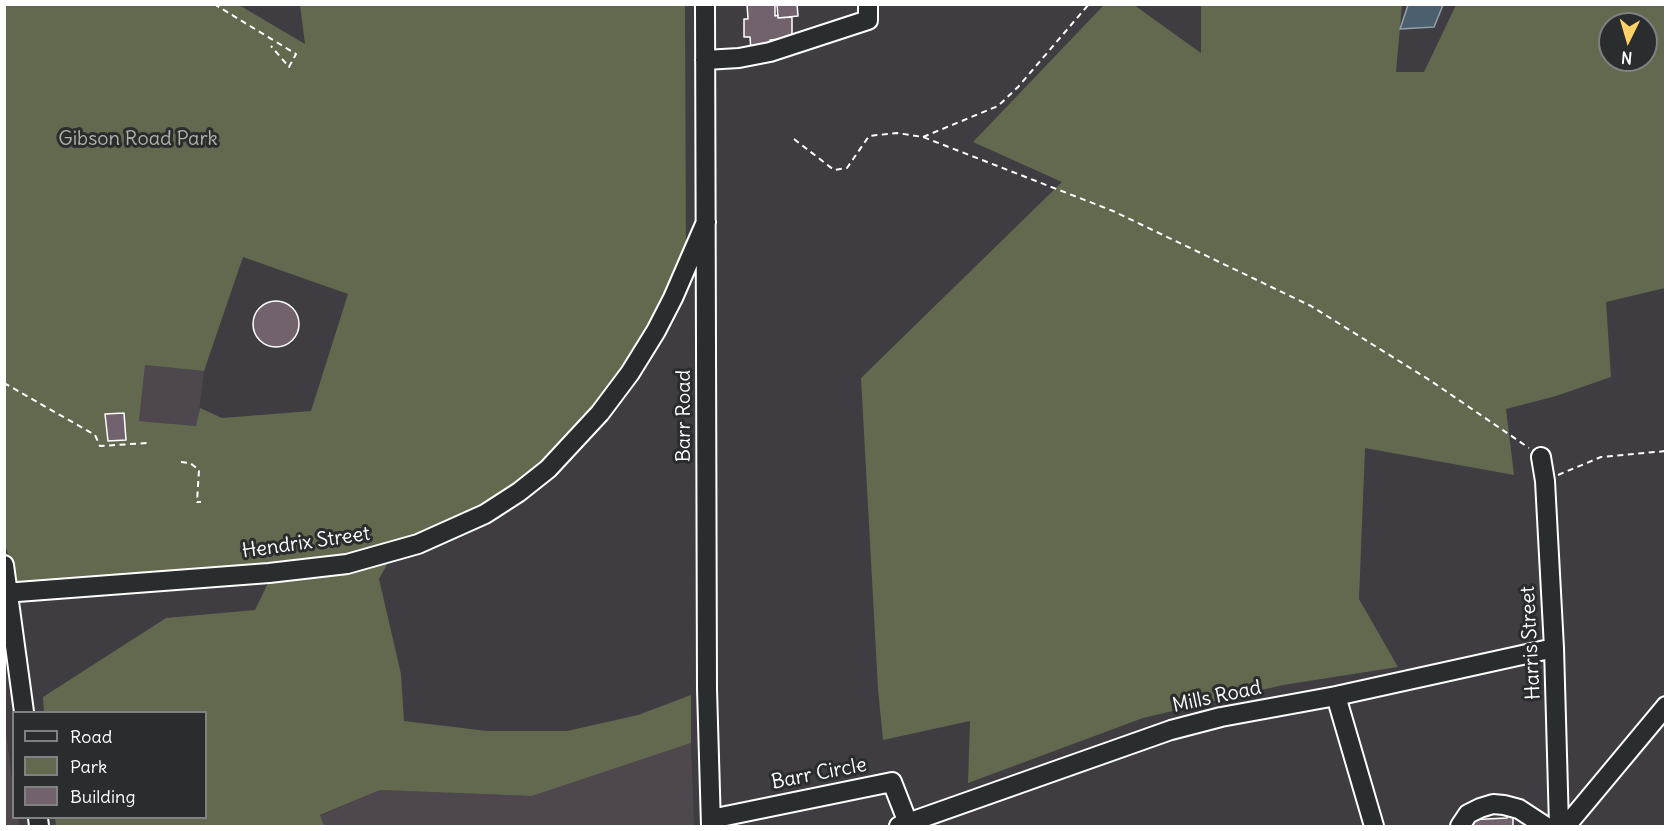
<!DOCTYPE html>
<html>
<head>
<meta charset="utf-8">
<style>
	body { margin:0 }
	#map { position:relative; width:1670px; height:831px; overflow:hidden; background:#3f3d41; font-family:Delius,sans-serif }
	canvas { display:block }
	.frame { position:absolute; inset:0; border:6px solid #fff; pointer-events:none }
	.legend { position:absolute; left:12px; top:711px; width:195px; height:108px; box-sizing:border-box; background:#2a2d2e; border:2px solid #7f8182; margin:0; padding:8px 10px; list-style:none; font-size:18px; color:#fff }
	.legend li { display:flex; align-items:center; gap:12px; height:30px }
	.legend b { width:30px; border:2px solid #7f8182 }
	.north { position:absolute; left:1598px; top:12px; width:60px; height:60px; box-sizing:border-box; background:#2a2d2e; border:2px solid #7f8182; border-radius:50%; rotate:185deg; font-size:16px; font-weight:700; line-height:24px; text-align:center; color:#fff }
	.north::after { content:''; display:block; margin:auto; width:21px; height:27px; background:#ffd166; clip-path:polygon(50% 0,100% 100%,50% 72%,0 100%) }
</style>
</head>
<body>
<div id="map">
<canvas width="1670" height="831"></canvas>
<div class="frame"></div>
<ul class="legend">
<li><b style="height:8px;background:#2a2d2e"></b>Road</li>
<li><b style="height:16px;background:#62694f"></b>Park</li>
<li><b style="height:16px;background:#71626d"></b>Building</li>
</ul>
<div class="north">N</div>
</div>
<script>
const c = document.querySelector('canvas').getContext('2d');
c.lineJoin = 'round';
function paint(path, color) { c.fillStyle = color; c.fill(path, 'evenodd'); }
const shape = rows => new Path2D(rows.map(r => 'M' + r).join(''));
function stroke(path, color, width, dash) { c.strokeStyle = color; c.lineWidth = width; c.lineCap = dash ? 'butt' : 'round'; c.setLineDash(dash || []); c.stroke(path); }
function label(font, color, halo, rows, align = 'center') {
  c.font = font + ' Delius,sans-serif'; c.lineWidth = 6; c.setLineDash([]); c.textBaseline = 'middle'; c.strokeStyle = halo; c.fillStyle = color; for (const [text, x, y, turn = 0] of rows) {
    c.save(); c.translate(x, y); c.rotate((+turn || 0) * Math.PI / 180); c.textAlign = isNaN(turn) ? turn : align; if (halo) c.strokeText(text, 0, 0); c.fillText(text, 0, 0); c.restore();
  }
}
paint(shape([
	[145,365,204,371,197,426,139,421],
	[5,723,13,788,14,818,18,818,19,826,5,826],
	[691,743,694,826,324,826,320,816,380,790,532,796]
]), '#4e484e');
paint(shape([
	[4,5,239,5,305,44,300,5,685,5,686,268,630,373,519,492,394,552,379,579,401,674,404,721,487,731,567,731,638,715,691,695,691,743,532,796,380,790,320,815,324,826,56,826,55,818,206,818,206,712,44,712,43,697,166,618,255,610,271,577,17,583,4,541],
	[243,257,348,294,311,411,222,418,200,408,196,426,139,421,145,365,204,371],
	[1104,5,1134,5,1201,53,1201,5,1402,5,1396,72,1424,72,1456,5,1665,5,1665,288,1606,302,1611,377,1556,396,1506,409,1514,475,1365,448,1359,599,1398,667,1283,685,1143,718,968,783,970,721,883,740,878,689,861,378,1062,182,973,142],
	[1610,24,1646,24,1646,60,1610,60]
]), '#62694f');
const water = shape([
	[1408,5,1408,4,1443,5,1434,27,1400,29,1408,5]
]);
paint(water, '#4c5f6f');
stroke(water, '#949fa9', 1.5);
const building = shape([
	[747,4,775,4,775,16,778,15,778,18,792,17,792,38,770,40,770,51,751,51,750,37,744,37,744,19,748,19,747,4],
	[777,4,797,4,798,16,778,18,777,4],
	'253 324a23 23 0 1 1 46 0a23 23 0 1 1-46 0Z',
	[124,413,126,440,108,441,105,414,124,413],
	[1507,811,1513,811,1513,826,1466,826,1466,820,1507,818,1507,811]
]);
paint(building, '#71626d');
stroke(building, '#fff', 1.5);
const minor = shape([
	[705,4,707,689,711,826],
	[705,60,739,58,770,52,868,20,868,4],
	[1541,457,1545,481,1554,648,1559,826],
	[4,565,24,712],
	[4,593,269,573,347,564,418,544,485,514,519,492,548,469,600,413,630,373,656,331,673,298,706,222],
	[1336,696,1374,826],
	[38,818,39,826],
	[711,819,892,782,908,823],
	[899,826,1171,730,1221,717,1336,696,1554,648],
	[1460,826,1468,814,1480,808,1493,804,1504,805,1519,809,1545,826],
	[1566,826,1666,706]
]);
stroke(minor, '#fff', 22);
stroke(shape([
	[214,4,296,54,289,67,271,46],
	[923,137,998,106,1018,87,1089,4],
	[794,139,834,170,847,168,869,136,897,133,923,137,1113,211,1311,306,1431,381,1529,448],
	[4,383,95,435,100,446,148,443],
	[181,462,190,463,199,470,197,502,201,502],
	[1558,475,1601,457,1666,451]
]), '#fff', 2, [6, 4.5]);
stroke(minor, '#2a2d2e', 18);
label('20px', '#b0b4a7', '#2a2d2e', [
	["Gibson Road Park",138,139]
]);
label('20px', '#fff', '#2a2d2e', [
	["Barr Road",684,416,-90],
	["Hendrix Street",306,543,-8],
	["Harris Street",1531,643,-93],
	["Mills Road",1217,697,-12],
	["Barr Circle",819,774,-11]
]);
</script>
</body>
</html>
